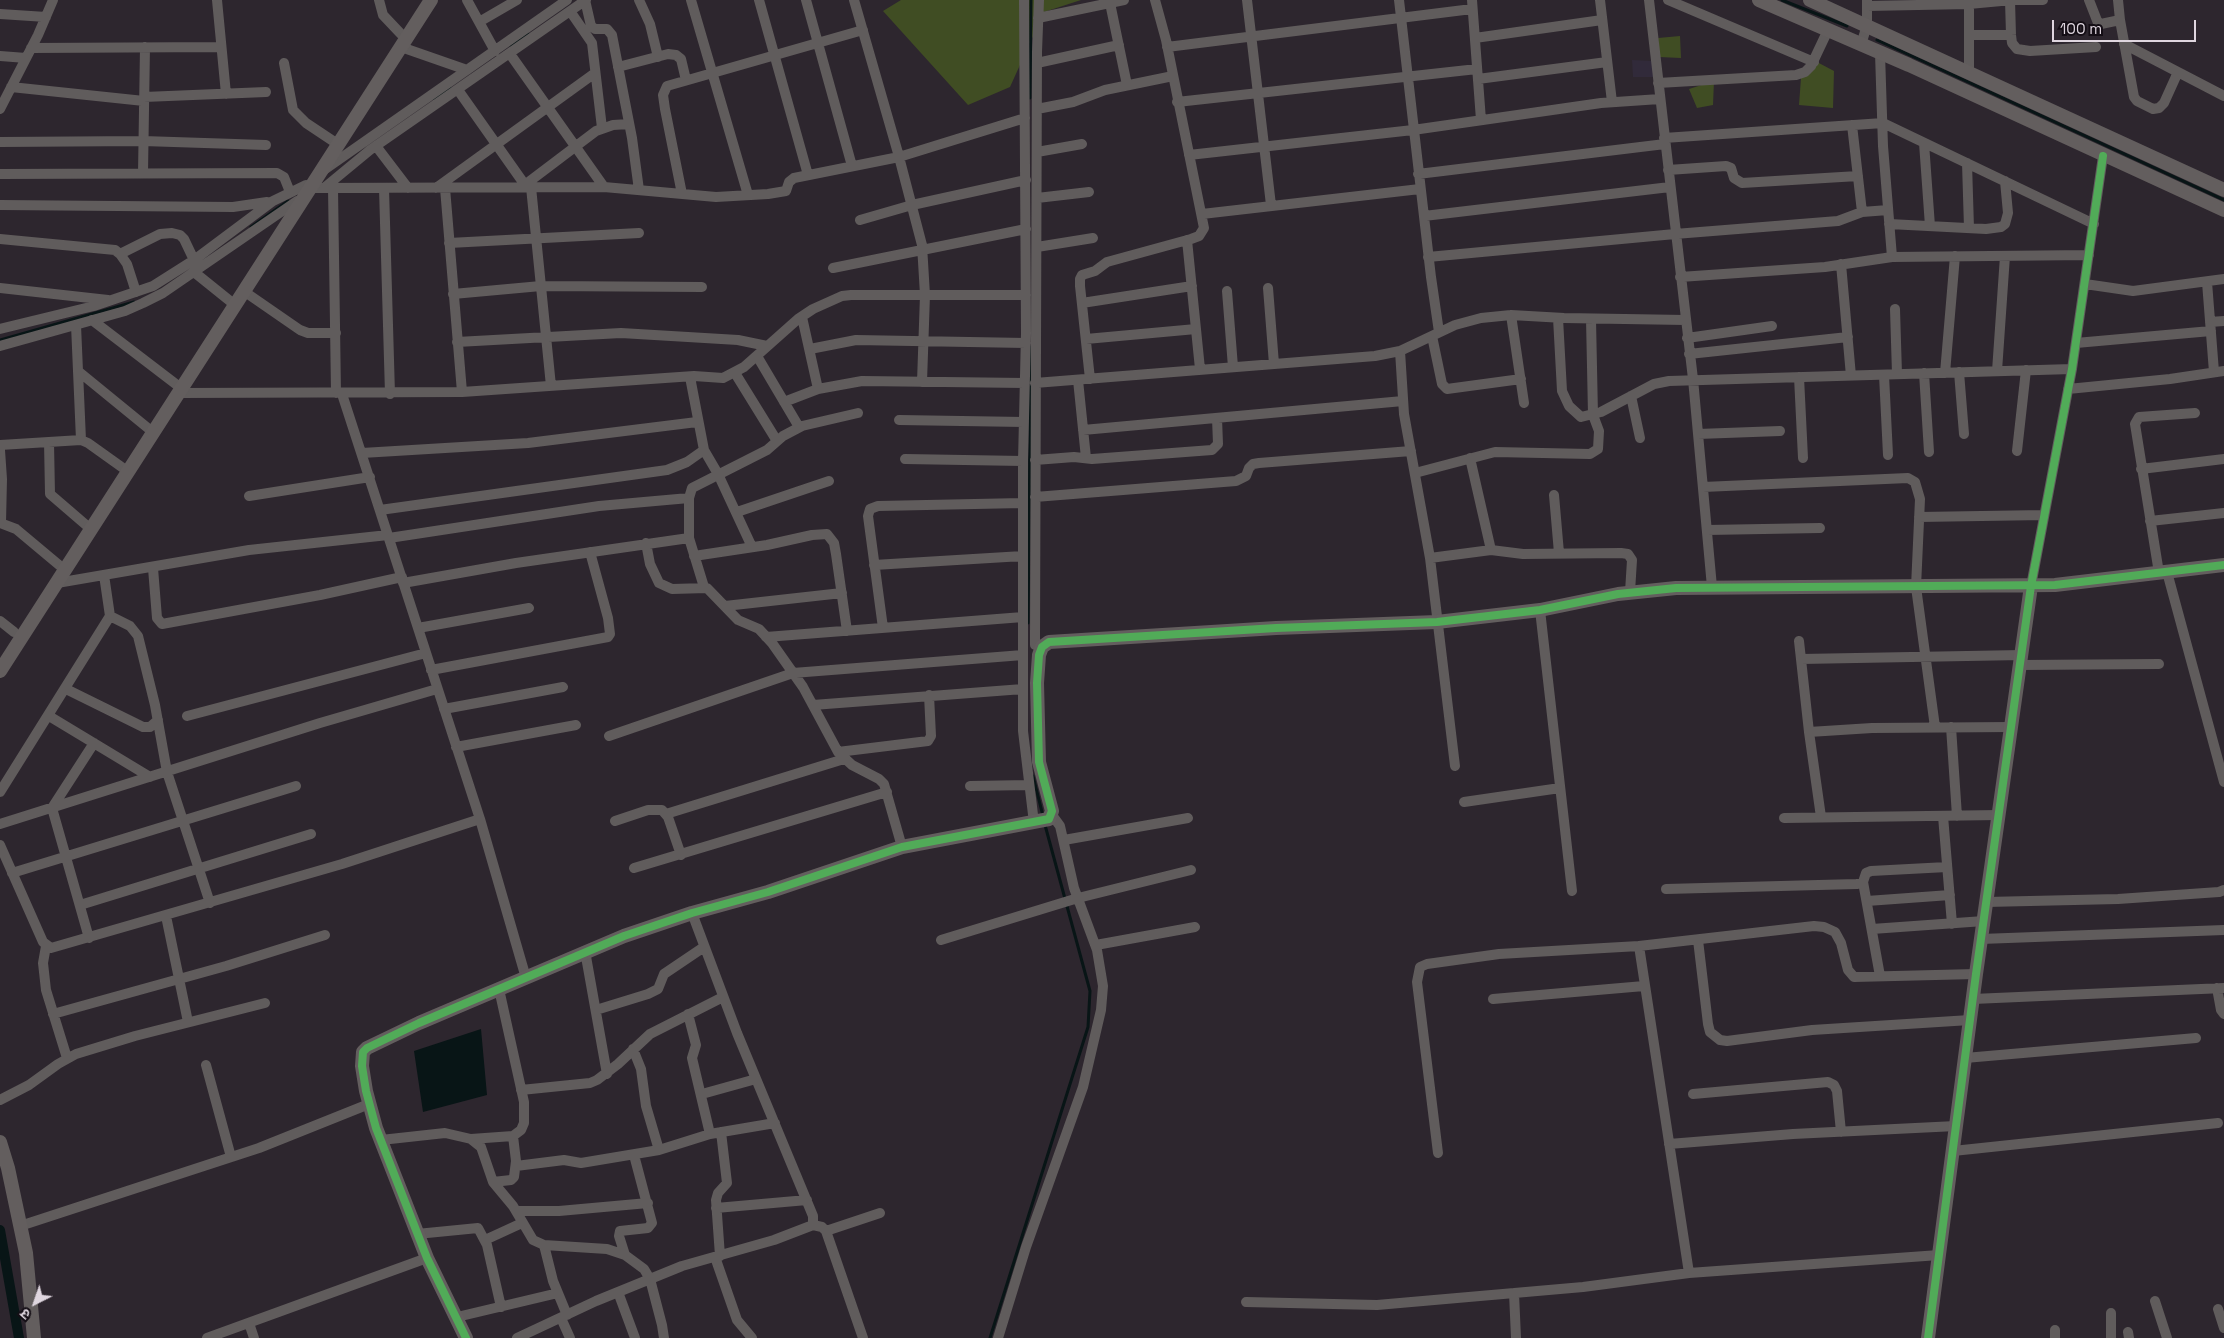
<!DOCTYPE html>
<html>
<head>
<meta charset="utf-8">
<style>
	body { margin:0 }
	#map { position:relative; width:2224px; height:1338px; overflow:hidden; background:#2d262e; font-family:"Space Grotesk","Noto Sans Devanagari",sans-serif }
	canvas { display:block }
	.north { position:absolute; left:10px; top:1278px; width:50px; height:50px; -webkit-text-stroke:4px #140e15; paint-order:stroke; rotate:221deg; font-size:14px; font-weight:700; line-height:20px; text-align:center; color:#dfd6df }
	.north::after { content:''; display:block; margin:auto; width:18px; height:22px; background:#dfd6df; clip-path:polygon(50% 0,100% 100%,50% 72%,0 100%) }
	.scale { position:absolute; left:2052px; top:20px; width:144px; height:22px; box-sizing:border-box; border:2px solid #dfd6df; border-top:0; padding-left:6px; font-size:15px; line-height:18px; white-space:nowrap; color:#dfd6df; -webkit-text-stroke:4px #140e15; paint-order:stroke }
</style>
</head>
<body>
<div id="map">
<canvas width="2224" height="1338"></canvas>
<div class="north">उ</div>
<div class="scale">100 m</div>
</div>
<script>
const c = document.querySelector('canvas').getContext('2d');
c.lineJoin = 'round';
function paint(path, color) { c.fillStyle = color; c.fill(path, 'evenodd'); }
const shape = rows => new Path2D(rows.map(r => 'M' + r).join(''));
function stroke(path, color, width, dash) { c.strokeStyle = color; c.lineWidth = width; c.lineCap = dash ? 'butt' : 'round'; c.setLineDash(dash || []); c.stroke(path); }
paint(shape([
	[1632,60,1653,61,1653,77,1633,77]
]), '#312a3a');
paint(shape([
	[901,0,1081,0,1044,12,1010,87,968,105,883,11],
	[1680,36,1681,58,1659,57,1658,38],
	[1817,62,1834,71,1833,108,1799,105,1801,78],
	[1714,81,1713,105,1697,108,1689,89]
]), '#404d23');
paint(shape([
	[481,1029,487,1095,423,1112,414,1051]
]), '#081516');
stroke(shape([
	[1782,0,1847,26],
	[1877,40,2224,200],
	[511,46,528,34],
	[1030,98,1031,0],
	[434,99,450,88],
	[251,227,288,201],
	[0,340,134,302],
	[1028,623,1031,347],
	[1033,776,1043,816],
	[990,1338,1088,1027,1090,991,1045,825]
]), '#081516', 3);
stroke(shape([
	[0,1230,19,1338]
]), '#081516', 10);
stroke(shape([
	[217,0,226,94],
	[379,0,383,15,401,34],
	[467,0,495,51],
	[585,0,591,26,595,29,607,29,612,35,632,138,639,190],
	[639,0,650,24,658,57],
	[691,0,748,195],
	[759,0,808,175],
	[806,0,852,166],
	[854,0,898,153,922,245,925,295,922,382],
	[1024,0,1026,333,1023,461,1023,731,1034,823],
	[1247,0,1271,205],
	[1399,0,1431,277,1439,332],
	[1472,0,1481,120],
	[1600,0,1612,102],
	[1649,0,1693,379,1712,587],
	[1668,0,1814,62],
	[1969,0,1969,72],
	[2010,0,2011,35,2012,43,2017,49,2030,51,2096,47],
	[2015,0,2043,0],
	[2089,0,2098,23,2101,24,2120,20],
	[2118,0,2120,20,2134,97,2137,101,2153,109,2159,108,2164,103,2178,72],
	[1110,3,1127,85],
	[1867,6,1969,4,2012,0],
	[570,11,592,43,602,128],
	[0,14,46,17],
	[1038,18,1124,0],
	[479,22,517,0],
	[1969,35,2011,35],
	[1475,38,1602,20],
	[2124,44,2224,96],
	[1861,45,1867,25,1867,1],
	[401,47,467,70],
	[1167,47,1472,9],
	[31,48,221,47],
	[1880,53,1883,146,1892,257],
	[510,54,604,187],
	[0,56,26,58],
	[284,63,293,110,306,123,333,141],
	[1037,63,1119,45],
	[618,67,668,54,676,55,681,59,686,80],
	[1478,79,1607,62],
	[1658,83,1796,75,1805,72,1811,66,1828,30],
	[11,87,144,101],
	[458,90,525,185],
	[144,97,266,92],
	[1177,102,1477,69],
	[0,109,38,35,53,0],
	[1037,109,1073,102,1105,90,1173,76],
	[1852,125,1862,212],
	[1664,138,1883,123,2094,224],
	[0,142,143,141,266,145],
	[1924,143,1930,226],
	[376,146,408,188],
	[1037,152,1082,144],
	[1189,155,1413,130,1601,103,1660,99],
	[1967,163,1969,228],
	[324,170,567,0],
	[1668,170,1726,166,1731,168,1734,178,1742,183,1858,176],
	[143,173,145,47],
	[0,174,277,173,284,177,290,192],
	[1418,174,1665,144],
	[522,187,596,131,613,125,629,124],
	[531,187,551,386],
	[312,188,604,187,716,197,768,194,786,191,789,182,794,178,899,157,1025,118],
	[324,188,370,150,586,0],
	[333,188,336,393],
	[384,188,390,394],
	[436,188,595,73],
	[445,188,462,392],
	[682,194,665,109,663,95,667,86,863,30],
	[1037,198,1089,192],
	[0,205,233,207,267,202],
	[1202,214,1420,189],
	[1424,216,1670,187],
	[860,220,912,205,1026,180],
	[1889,224,1986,229,2001,227,2005,224,2008,213,2005,181],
	[0,239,115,250,120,254,127,264,136,292],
	[1187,240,1200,369],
	[449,243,639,233],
	[1037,247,1093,238],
	[120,254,160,234,172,233,180,235,184,239,194,260],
	[1428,257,1675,234,1838,221,1862,212,1888,210],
	[1841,264,1851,376],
	[833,268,1026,229],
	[194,272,230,301],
	[1680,277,1825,267,1892,257,2089,255],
	[2207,282,2214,372],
	[2085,284,2133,291,2224,279],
	[0,288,108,300],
	[1268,288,1274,364],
	[1227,291,1233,367],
	[245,292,300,330,308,333,336,333],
	[453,294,541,286,702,287],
	[1082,303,1192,286],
	[1895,309,1897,374],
	[1511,315,1524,403],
	[802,317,818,389],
	[1558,318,1562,391,1569,406,1581,417,1601,412,1654,384,1669,381,2072,369],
	[92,320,177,385],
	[2210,322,2224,321],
	[76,325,81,440],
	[0,329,94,306,153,286,194,260,273,201,306,185],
	[1432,336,1442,384,1447,389,1521,379],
	[1687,338,1772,326],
	[1086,339,1196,329],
	[457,342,621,333,738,340,767,346],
	[2076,343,2211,331],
	[0,346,125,311,143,303,163,293,297,201],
	[810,349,856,340,1026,343],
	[1400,351,1404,414,1430,558,1455,766],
	[1689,354,1848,337],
	[757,356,799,427],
	[78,371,149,429],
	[1997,371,2005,256],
	[1959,372,1964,434],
	[735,373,777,441],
	[1924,373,1929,452],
	[1945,373,1955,256],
	[1884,375,1888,455],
	[690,377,704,450,718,474,752,547],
	[1799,377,1803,458],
	[1090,379,1080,286,1080,279,1082,275,1095,271,1107,262,1191,239,1199,236,1204,228,1166,40,1155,0],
	[1078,380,1086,458],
	[1035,383,1375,356,1400,351,1455,325,1481,318,1511,315,1564,318,1685,320],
	[2068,389,2170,379,2224,371],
	[180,393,462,392,694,376,723,378,744,367,798,319,813,309,842,296,851,295,1026,295],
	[342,394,480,819,526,978],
	[1631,396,1640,438],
	[784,402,818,389,862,381,1025,383],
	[899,420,1024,422],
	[1083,430,1403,401],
	[1698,434,1780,431],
	[49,442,50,494,86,525],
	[0,445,81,440,88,443,123,468],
	[0,450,2,479,1,523],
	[2017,451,2026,370],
	[362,453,528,443,697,422],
	[1470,458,1491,550],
	[905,459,1023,461],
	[1035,460,1074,457,1092,459,1212,450,1218,444,1217,418],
	[2141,469,2224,459],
	[1415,473,1495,452,1590,454,1598,449,1599,431,1593,415,1591,319],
	[1703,487,1908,478,1915,482,1920,499,1916,587,1935,727],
	[1554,495,1559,553],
	[249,496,370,477],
	[1035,497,1236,481,1246,476,1249,468,1253,464,1259,463,1411,451],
	[380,510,667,470,687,462,704,450],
	[737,512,829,481],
	[1919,517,2044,515],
	[2150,521,2224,513],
	[0,523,16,529,59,565],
	[1707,530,1820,528],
	[389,538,599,506,689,498],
	[646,543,650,564,659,583,672,589,707,588,738,620,759,629,772,643,803,687,838,752,852,765,879,779,884,784,902,847],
	[694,556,767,545,812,535,827,534,834,543,836,554,847,631],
	[1430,558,1491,550,1523,554,1621,553,1628,554,1632,560,1630,592],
	[874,565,1023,556],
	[153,568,157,618,162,624,320,595,402,577],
	[2167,572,2224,782],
	[2159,573,2135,424,2139,417,2195,413],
	[57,583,249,550,388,535],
	[403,583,516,563,689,538],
	[2031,586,2072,369,2103,156],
	[704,587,689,538,689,498,692,488,767,450,783,436,802,426,858,413],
	[725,606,842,593],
	[1540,610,1572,891],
	[110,616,130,626,138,636,155,705,167,772,210,903],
	[0,621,14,632],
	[418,628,529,608],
	[883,628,868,516,870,509,878,506,1023,503],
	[766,637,1023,617],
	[1799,641,1809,732,1821,817],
	[1035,645,1037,52,1039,0],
	[1801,659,2022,655],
	[2020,665,2159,664],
	[431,670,608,637,610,634,608,618,590,552],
	[66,689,143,727,150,727,158,720],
	[813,705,1023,689],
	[444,709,563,687],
	[49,716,150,777],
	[187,716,426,653],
	[1951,727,1957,816],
	[1809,732,1872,728,2011,727],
	[609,736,793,673,1023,655],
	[456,747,576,725],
	[838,752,928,741,931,736,929,695],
	[970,786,1029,785],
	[0,792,110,616,104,575],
	[1464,802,1560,788],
	[666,814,844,759],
	[1943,816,1952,924],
	[1784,818,1999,815],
	[615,821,648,810,662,810,668,817,681,855],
	[0,824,320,723,437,689],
	[1064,840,1188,818],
	[0,845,43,942,51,948,342,864,480,819],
	[634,868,887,792],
	[12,873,296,786],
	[1863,882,1880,976],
	[1666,889,1857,884,1863,882,1866,873,1871,871,1947,867],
	[1867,901,1950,895],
	[1986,902,2118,899,2219,892,2224,890],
	[80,905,311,834],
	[166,916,188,1022],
	[1872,929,1984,921],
	[89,938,52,808,94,743],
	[1981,939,2224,930],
	[941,940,1078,898,1191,870],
	[1698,940,1708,1024,1710,1032,1720,1040,1727,1041,1812,1030,1970,1020],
	[1096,945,1195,927],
	[46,946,43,963,46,990,67,1058],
	[1639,946,1689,1273],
	[585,951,607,1074],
	[2217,988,2221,1010,2224,1014],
	[1493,999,1644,986],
	[1973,999,2224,988],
	[596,1010,648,994,658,989,664,974,704,947],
	[53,1014,226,966,325,935],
	[688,1014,696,1045,692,1058,710,1134],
	[633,1049,641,1069,646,1106,659,1150],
	[1965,1058,2196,1038],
	[206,1065,231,1157],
	[521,1090,590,1083,597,1080,618,1064,650,1034,723,997],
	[702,1094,756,1079],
	[1693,1094,1828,1082,1834,1085,1837,1091,1841,1132],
	[0,1100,29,1085,58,1064,76,1054,135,1036,265,1003],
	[471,1139,513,1136,521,1130,524,1123,524,1102,499,989],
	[381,1140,445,1133,471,1139,481,1147,493,1182,513,1206,533,1240,544,1245,607,1249,625,1255,644,1269,650,1279,662,1325,664,1338],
	[1669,1144,1793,1134,1956,1126],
	[1953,1151,2218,1123],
	[1438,1153,1417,982,1420,967,1427,964,1499,954,1639,946,1814,926,1824,927,1835,932,1841,943,1848,970,1854,977,1976,974],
	[516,1166,564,1160,581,1163,659,1150,710,1134,775,1123],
	[493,1182,511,1180,514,1177,516,1161,513,1136],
	[716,1208,807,1200],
	[516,1211,559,1211,648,1203],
	[813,1225,822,1227,826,1231,863,1338],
	[20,1226,259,1148,369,1104],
	[826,1231,880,1213],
	[417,1234,478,1228,487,1245,501,1307],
	[485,1240,522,1223],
	[544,1245,553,1281,567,1315],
	[625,1255,619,1236,620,1231,648,1228,652,1223,634,1155],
	[720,1256,716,1200,718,1193,727,1183,721,1132],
	[715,1257,737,1320,752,1338],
	[618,1292,635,1338],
	[1514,1293,1516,1338],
	[2155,1301,2167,1338],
	[1246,1302,1377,1305,1583,1287,1689,1273,1939,1255],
	[2218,1309,2224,1328],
	[2111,1313,2111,1338],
	[457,1317,558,1293],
	[561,1318,570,1338],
	[249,1323,254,1338],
	[2055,1330,2055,1338],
	[2128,1332,2129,1338],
	[207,1338,427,1258],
	[517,1338,596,1301,682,1266,774,1240,813,1225,813,1216,737,1033,692,913],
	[998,1338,1026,1247,1083,1087,1101,1010,1103,986,1097,950,1074,888,1060,826,1052,815]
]), '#605c5c', 10);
stroke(shape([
	[1759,0,1909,65,2224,210],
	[1810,0,2224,190],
	[0,671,431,0],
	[0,1142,8,1168,26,1253,34,1338],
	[466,1338,427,1258,376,1128,366,1091,362,1066,363,1052,367,1048,419,1023,624,936,692,913,768,892,902,847,1049,819,1052,811,1039,762,1037,683,1039,655,1042,647,1049,642,1276,628,1437,622,1540,610,1618,594,1676,588,2055,585,2224,565],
	[1928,1338,1976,974,2031,586]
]), '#635e5e', 14);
stroke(shape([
	[466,1338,427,1258,376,1128,366,1091,362,1066,363,1052,367,1048,419,1023,624,936,692,913,768,892,902,847,1049,819,1052,811,1039,762,1037,683,1039,655,1042,647,1049,642,1276,628,1437,622,1540,610,1618,594,1676,588,2055,585,2224,565],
	[1928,1338,1976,974,2031,586,2072,369,2103,156]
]), '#51ab58', 8);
</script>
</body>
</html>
